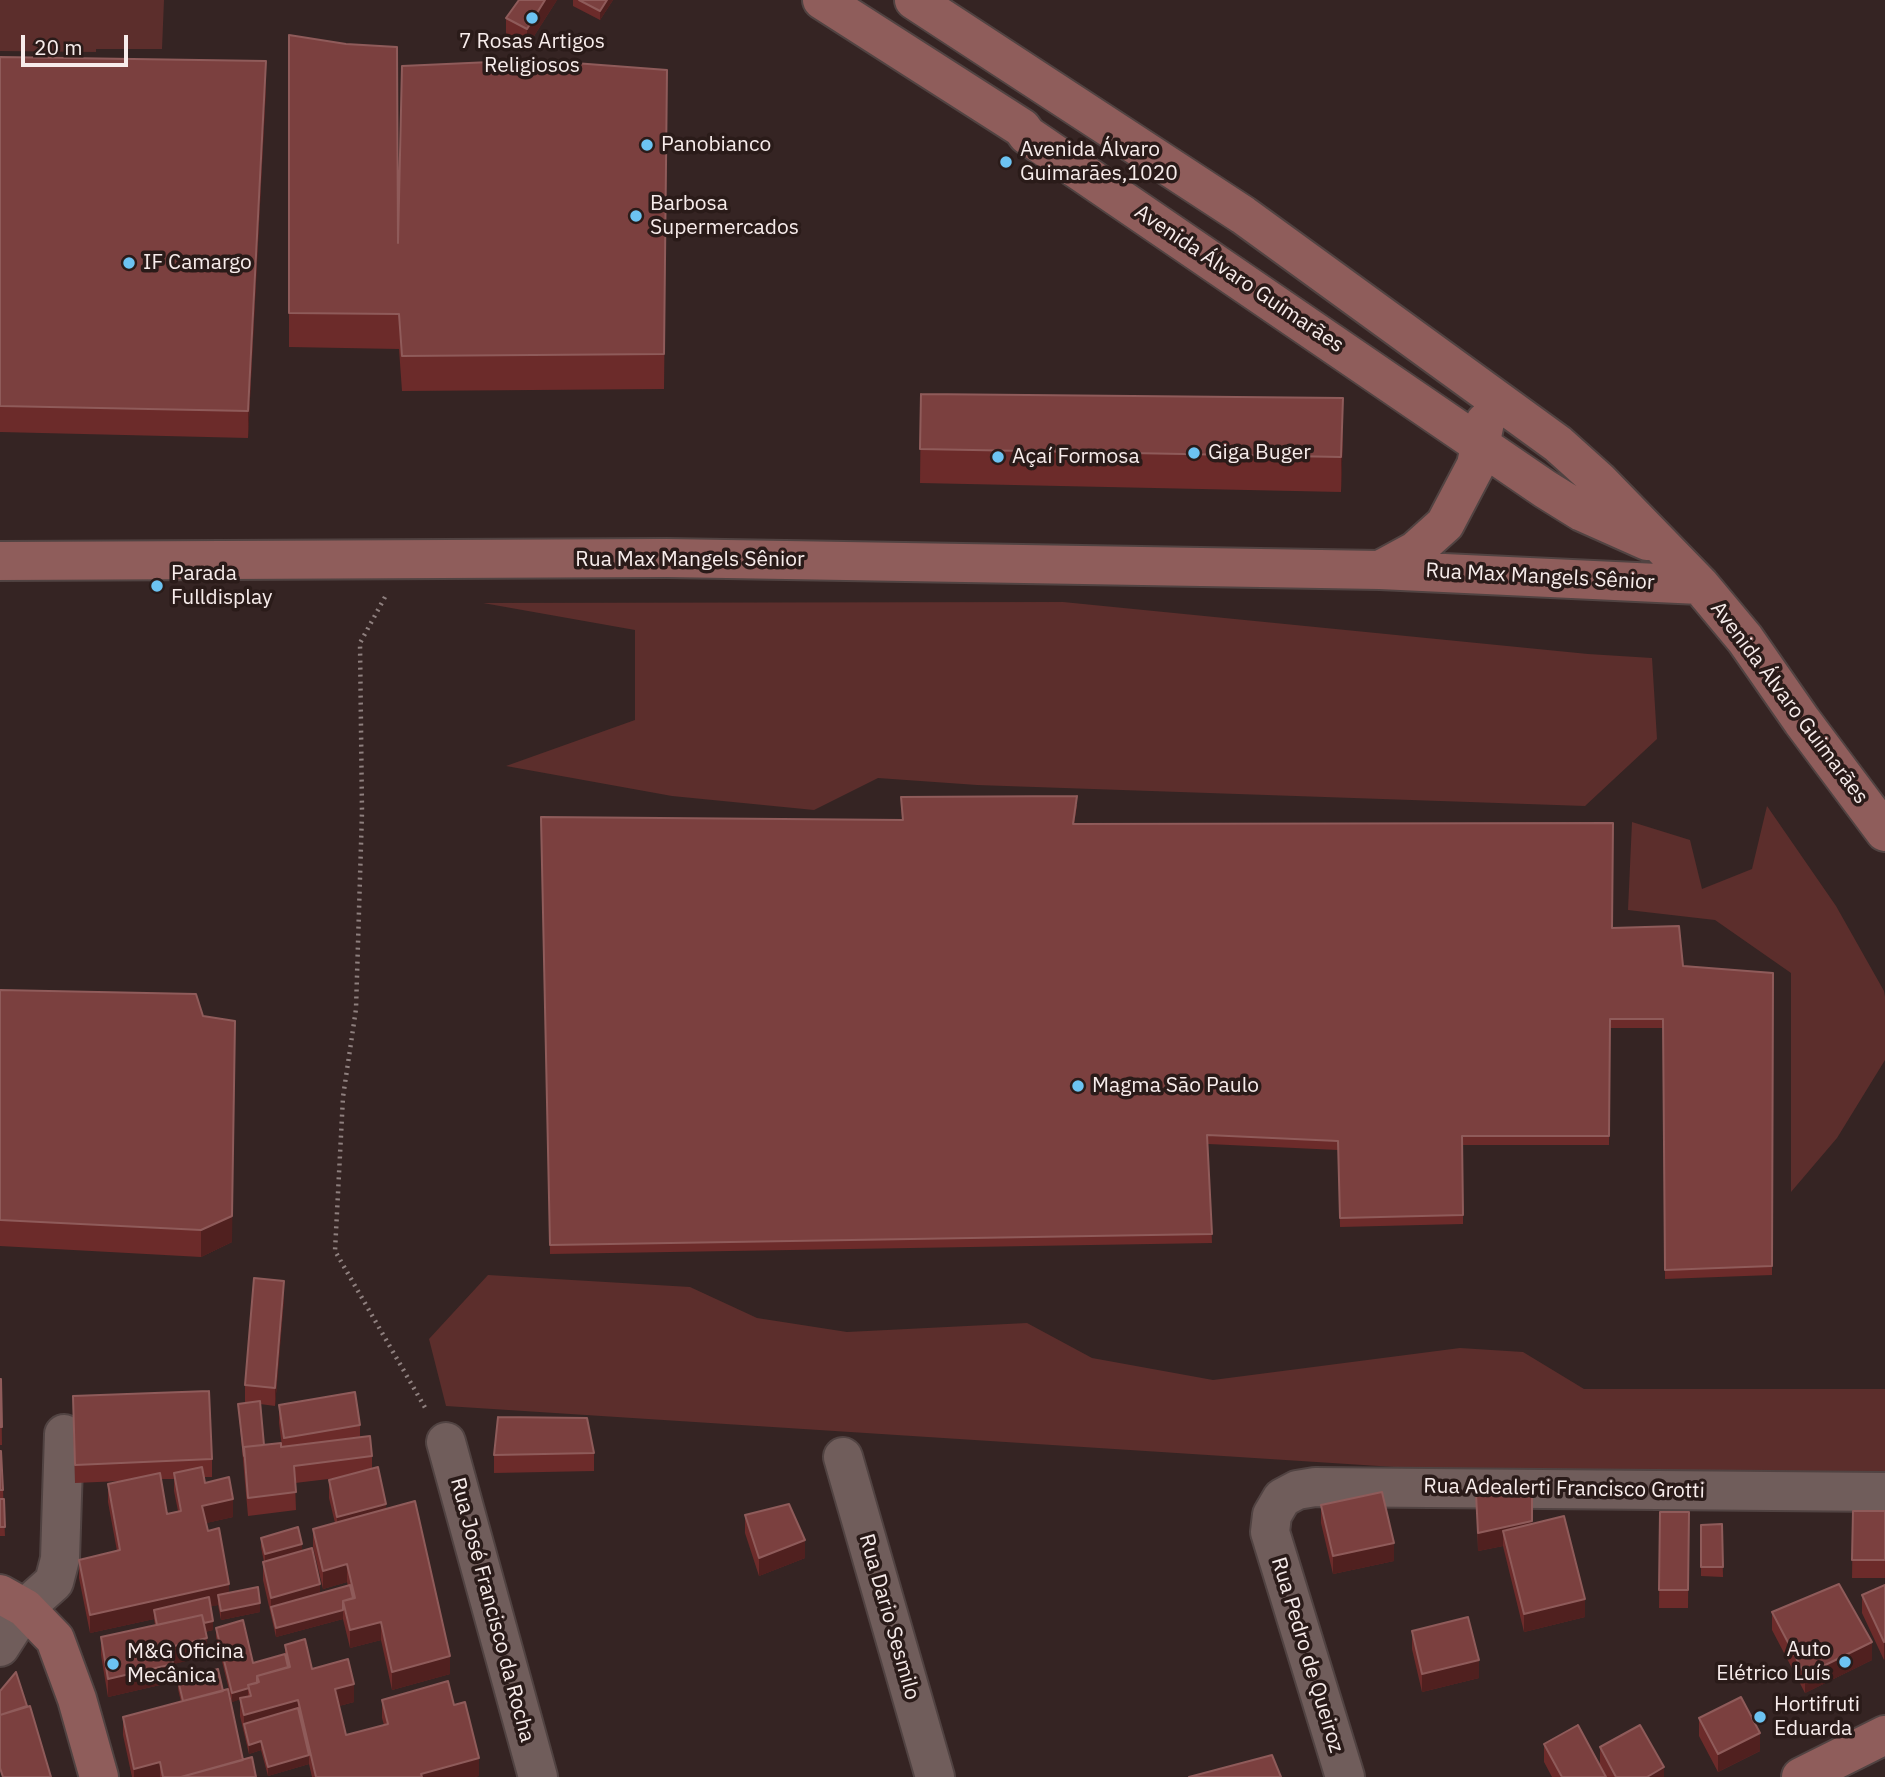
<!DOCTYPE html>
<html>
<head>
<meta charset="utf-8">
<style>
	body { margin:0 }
	#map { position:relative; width:1885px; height:1777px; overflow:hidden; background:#352423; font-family:"IBM Plex Sans",sans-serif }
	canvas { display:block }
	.scale { position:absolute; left:21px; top:35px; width:107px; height:32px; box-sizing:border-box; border:4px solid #f7eceb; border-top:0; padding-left:9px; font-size:21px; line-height:24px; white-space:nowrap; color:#f7eceb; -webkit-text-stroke:5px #2a1b19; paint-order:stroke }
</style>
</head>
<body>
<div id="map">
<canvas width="1885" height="1777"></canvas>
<div class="scale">20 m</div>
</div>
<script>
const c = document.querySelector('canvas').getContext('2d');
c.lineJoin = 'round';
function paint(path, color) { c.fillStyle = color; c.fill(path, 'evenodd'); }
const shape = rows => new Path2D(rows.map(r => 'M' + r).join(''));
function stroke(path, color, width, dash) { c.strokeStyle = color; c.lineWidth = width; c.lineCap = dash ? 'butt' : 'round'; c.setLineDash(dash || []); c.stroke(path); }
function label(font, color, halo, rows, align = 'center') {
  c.font = font + ' "IBM Plex Sans",sans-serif'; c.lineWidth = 7; c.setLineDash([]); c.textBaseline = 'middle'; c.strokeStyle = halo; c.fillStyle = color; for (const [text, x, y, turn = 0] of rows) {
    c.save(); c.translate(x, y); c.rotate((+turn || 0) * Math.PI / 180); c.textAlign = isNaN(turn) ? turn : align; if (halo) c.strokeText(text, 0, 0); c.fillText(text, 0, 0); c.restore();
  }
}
paint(shape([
	[0,0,164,0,162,49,96,49,96,52,0,51],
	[1063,602,1588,654,1652,658,1657,739,1585,806,977,785,878,778,814,810,672,796,506,766,635,720,635,630,483,603],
	[1767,806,1836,906,1884,991,1885,997,1885,1060,1837,1138,1791,1192,1791,973,1715,920,1628,910,1632,822,1690,840,1702,889,1752,869],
	[488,1275,690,1287,757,1318,847,1332,1027,1323,1092,1358,1213,1380,1460,1348,1523,1352,1584,1389,1885,1389,1885,1475,1534,1476,446,1406,429,1339]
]), '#5c2e2c');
const street = shape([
	[446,1442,538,1777],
	[843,1457,935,1777],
	[0,1647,25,1608,54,1582,60,1559,64,1434],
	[1345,1777,1270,1532,1272,1515,1282,1498,1297,1490,1315,1487,1885,1492]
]);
const secondary = shape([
	[822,0,1022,128,1027,135,1545,489,1582,512,1647,541],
	[914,0,1243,215,1558,444,1598,480,1700,585,1745,639,1802,721,1885,832],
	[0,561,667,558,1380,570,1700,585],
	[1380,570,1415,551,1445,524,1476,465,1485,422],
	[0,1594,25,1608,55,1639,77,1699,99,1777],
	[1801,1777,1885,1735]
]);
stroke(street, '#514342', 42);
stroke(secondary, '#514342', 42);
stroke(shape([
	[385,597,360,643,362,812,356,1009,343,1097,335,1251,427,1411]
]), '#8f807f', 4.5, [2, 5]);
stroke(street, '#705d5b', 38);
stroke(secondary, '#8f5d5b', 38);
paint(shape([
	[557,0,527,47,506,35,506,18],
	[573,0,613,0,600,20,573,6],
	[289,35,398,243,667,105,664,389,402,391,399,349,289,347],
	[0,57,266,88,248,438,0,432],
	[921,394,1343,433,1341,492,920,483],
	[901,797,1077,805,1074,824,1612,928,1683,966,1773,973,1772,1275,1665,1279,1663,1028,1610,1028,1609,1145,1463,1145,1463,1224,1340,1227,1338,1150,1208,1144,1212,1243,550,1254,541,817,902,820],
	[0,990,232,1242,201,1257,0,1246],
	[284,1299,275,1406,260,1404,264,1445,282,1447,279,1423,279,1405,360,1425,360,1438,372,1456,372,1469,386,1509,450,1674,392,1690,381,1640,350,1648,343,1619,276,1637,263,1580,263,1562,264,1562,261,1547,261,1538,302,1551,320,1593,348,1586,347,1582,323,1589,313,1547,313,1529,335,1523,329,1498,329,1480,337,1478,295,1483,296,1510,248,1516,238,1404,245,1403,245,1385],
	[0,1379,1,1379,2,1445,0,1445],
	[73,1414,212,1459,212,1477,204,1477,205,1483,233,1517,206,1523,208,1531,229,1593,260,1612,221,1620,218,1605,211,1606,213,1630,205,1632,207,1656,173,1664,173,1682,108,1697,101,1655,101,1637,155,1625,154,1619,90,1633,79,1578,79,1560,117,1551,108,1502,108,1484,121,1481,75,1483],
	[161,1479,174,1479,174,1491,178,1511,167,1514],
	[0,1451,3,1490,5,1536,0,1536],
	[594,1453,594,1471,494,1473,494,1455],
	[1476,1493,1532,1524,1585,1617,1524,1632,1503,1546,1478,1551],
	[1321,1505,1394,1561,1333,1574,1321,1523],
	[1853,1511,1885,1511,1885,1578,1852,1578],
	[1660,1512,1689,1512,1688,1608,1659,1608],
	[745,1515,805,1558,759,1576,745,1533],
	[1722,1524,1723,1577,1701,1576,1701,1525],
	[1885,1585,1884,1660,1862,1613,1862,1595],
	[1772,1612,1872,1660,1805,1693,1772,1630],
	[216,1628,253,1663,285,1654,285,1645,312,1669,354,1702,339,1706,346,1735,384,1725,382,1718,382,1700,454,1705,479,1776,474,1777,312,1777,309,1764,268,1776,261,1750,249,1754,240,1716,240,1699,232,1702,216,1637],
	[1412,1631,1479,1678,1422,1692,1412,1649],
	[178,1680,223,1691,243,1760,256,1777,132,1777,123,1735,123,1717,181,1702,178,1689],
	[1699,1718,1760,1751,1718,1772,1699,1736],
	[1544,1744,1600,1765,1600,1747,1664,1777,1552,1777,1544,1762]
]), '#6c2b2a');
paint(shape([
	[545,0,557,0,527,47,527,29],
	[607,0,613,0,600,20,600,11],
	[266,61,266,88,248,438,248,411],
	[1343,398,1343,433,1341,492,1341,457],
	[235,1047,232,1242,201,1257,201,1230],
	[284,1281,284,1299,275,1406,275,1388],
	[233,1499,233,1517,202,1524,202,1506],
	[386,1504,386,1522,337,1535,337,1517],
	[1532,1521,1532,1539,1503,1531,1503,1546,1478,1551,1478,1533],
	[805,1540,805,1558,759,1576,759,1558],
	[1394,1543,1394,1561,1333,1574,1333,1556],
	[302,1544,302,1553,265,1563,265,1554],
	[347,1564,347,1582,323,1589,323,1571],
	[229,1584,229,1602,218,1595,218,1605,156,1618,154,1610,154,1619,90,1633,90,1615],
	[320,1584,320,1602,271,1607,271,1598],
	[1585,1599,1585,1617,1524,1632,1524,1614],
	[260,1603,260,1612,221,1620,221,1611],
	[343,1610,343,1619,276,1637,276,1628],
	[213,1621,213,1630,159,1642,159,1633],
	[381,1622,381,1640,350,1648,350,1630],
	[207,1638,207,1656,170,1665,170,1647],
	[1885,1641,1885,1659,1884,1660,1884,1642],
	[1872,1642,1872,1660,1805,1693,1805,1675],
	[450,1656,450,1674,392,1690,392,1672],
	[1479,1660,1479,1678,1422,1692,1422,1674],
	[173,1664,173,1682,108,1697,108,1679],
	[354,1684,354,1702,335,1707,335,1689],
	[248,1688,248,1697,232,1702,232,1693],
	[298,1700,298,1718,244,1724,244,1715],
	[1760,1733,1760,1751,1718,1772,1718,1754],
	[261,1741,261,1750,249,1754,249,1745],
	[309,1755,309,1764,268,1776,268,1767],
	[479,1758,479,1776,474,1777,421,1777,421,1774],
	[160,1762,160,1777,134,1777,134,1769],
	[1664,1767,1664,1777,1647,1777]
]), '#50201f');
const building = shape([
	[519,0,545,0,527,29,506,18,519,0],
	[579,0,607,0,600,11,579,0],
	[289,35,346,44,397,47,398,243,402,66,535,60,667,70,664,354,402,356,399,314,289,313,289,35],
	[0,57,266,61,248,411,0,406,0,57],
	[921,394,1343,398,1341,457,920,449,921,394],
	[1077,796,1073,824,1613,823,1612,928,1679,926,1683,966,1773,973,1772,1266,1665,1270,1663,1019,1610,1019,1609,1136,1462,1136,1463,1215,1340,1218,1338,1141,1207,1135,1212,1234,550,1245,541,817,903,820,901,797,1077,796],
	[0,990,196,994,203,1016,235,1021,232,1216,201,1230,0,1220,0,990],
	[254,1278,284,1281,275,1388,245,1385,254,1278],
	[0,1379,1,1379,2,1427,0,1427,0,1379],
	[209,1391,212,1459,75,1465,73,1396,209,1391],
	[355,1392,360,1425,284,1438,279,1405,355,1392],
	[260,1401,264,1445,244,1447,244,1456,238,1404,260,1401],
	[498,1417,587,1418,594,1453,494,1455,498,1417],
	[370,1436,372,1456,294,1466,296,1492,248,1498,244,1447,281,1443,281,1447,370,1436],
	[0,1451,1,1451,3,1490,0,1490,0,1451],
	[202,1467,205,1483,229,1477,233,1499,202,1506,208,1531,219,1528,229,1584,90,1615,79,1560,120,1550,108,1484,160,1473,167,1514,181,1511,174,1473,202,1467],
	[378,1467,386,1504,337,1517,329,1480,378,1467],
	[1382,1492,1394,1543,1333,1556,1321,1505,1382,1492],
	[1532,1492,1532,1521,1478,1533,1476,1493,1532,1492],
	[0,1499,4,1499,5,1527,0,1527,0,1499],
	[415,1501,450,1656,392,1672,381,1622,350,1630,343,1601,355,1598,347,1564,323,1571,313,1529,415,1501],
	[789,1504,805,1540,759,1558,745,1515,789,1504],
	[1853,1511,1885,1511,1885,1560,1852,1560,1853,1511],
	[1660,1512,1689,1512,1688,1590,1659,1590,1660,1512],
	[1564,1516,1585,1599,1524,1614,1503,1531,1564,1516],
	[1722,1524,1723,1567,1701,1567,1701,1525,1722,1524],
	[298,1527,302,1544,265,1554,261,1538,298,1527],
	[312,1548,320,1584,271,1598,263,1562,312,1548],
	[1839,1584,1872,1642,1805,1675,1772,1612,1839,1584],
	[350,1585,353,1598,343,1601,343,1610,276,1628,271,1607,350,1585],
	[1885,1585,1885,1641,1884,1642,1862,1595,1885,1585],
	[258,1587,260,1603,221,1611,218,1595,258,1587],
	[209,1597,213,1621,204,1623,202,1615,157,1625,154,1610,209,1597],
	[202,1615,207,1638,170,1647,173,1664,108,1679,101,1637,202,1615],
	[1468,1617,1479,1660,1422,1674,1412,1631,1468,1617],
	[243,1620,253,1663,285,1654,288,1667,257,1676,257,1683,248,1685,249,1688,232,1693,216,1628,243,1620],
	[305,1639,312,1669,348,1659,354,1684,335,1689,346,1735,388,1724,382,1700,448,1681,454,1705,465,1702,479,1758,421,1774,422,1777,316,1777,298,1700,244,1715,240,1698,251,1696,248,1685,259,1682,257,1676,290,1667,285,1645,305,1639],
	[218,1669,223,1691,183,1701,178,1680,218,1669],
	[16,1672,27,1706,0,1715,0,1691,16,1672],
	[228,1689,243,1760,181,1777,163,1777,160,1762,134,1769,123,1717,228,1689],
	[1741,1697,1760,1733,1718,1754,1699,1718,1741,1697],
	[30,1706,51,1777,3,1777,0,1768,0,1715,30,1706],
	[298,1708,309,1755,268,1767,261,1741,249,1745,244,1724,298,1708],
	[1578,1725,1606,1777,1562,1777,1544,1744,1578,1725],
	[1640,1725,1664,1767,1647,1777,1616,1777,1600,1747,1640,1725],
	[1272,1755,1281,1777,1189,1777,1272,1755],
	[252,1757,256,1777,181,1777,252,1757]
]);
paint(building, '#7b403f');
stroke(building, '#8f5b5a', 2);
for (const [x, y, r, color] of [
	[532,18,7,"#6cc3f2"],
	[647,145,7,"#6cc3f2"],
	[1006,162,7,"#6cc3f2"],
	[636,216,7,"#6cc3f2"],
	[129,263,7,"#6cc3f2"],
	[1194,453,7,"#6cc3f2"],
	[998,457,7,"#6cc3f2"],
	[157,586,7,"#6cc3f2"],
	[1078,1086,7,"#6cc3f2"],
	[1845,1662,7,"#6cc3f2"],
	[113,1664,7,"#6cc3f2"],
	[1760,1717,7,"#6cc3f2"]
]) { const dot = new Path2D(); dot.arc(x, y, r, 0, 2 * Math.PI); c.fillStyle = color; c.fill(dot); stroke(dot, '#2a1b19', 2.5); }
label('21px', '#f7eceb', '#2a1b19', [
	["7 Rosas Artigos",532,42,"center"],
	["Religiosos",532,66,"center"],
	["Panobianco",661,145],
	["Avenida Álvaro",1020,150],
	["Guimarães,1020",1020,174],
	["Barbosa",650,204],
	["Supermercados",650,228],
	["IF Camargo",143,263],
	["Giga Buger",1208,453],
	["Açaí Formosa",1012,457],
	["Parada",171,574],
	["Fulldisplay",171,598],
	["Magma São Paulo",1092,1086],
	["Auto",1831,1650,"right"],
	["Elétrico Luís",1831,1674,"right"],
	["M&G Oficina",127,1652],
	["Mecânica",127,1676],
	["Hortifruti",1774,1705],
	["Eduarda",1774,1729]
], 'left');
label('21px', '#f7eceb', '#2a1b19', [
	["Avenida Álvaro Guimarães",1239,279,34],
	["Rua Max Mangels Sênior",690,560],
	["Rua Max Mangels Sênior",1540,577,3],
	["Avenida Álvaro Guimarães",1789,703,53],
	["Rua Adealerti Francisco Grotti",1564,1489,1],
	["Rua José Francisco da Rocha",492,1610,75],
	["Rua Dario Sesmilo",889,1617,74],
	["Rua Pedro de Queiroz",1307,1655,73]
]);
</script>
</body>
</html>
